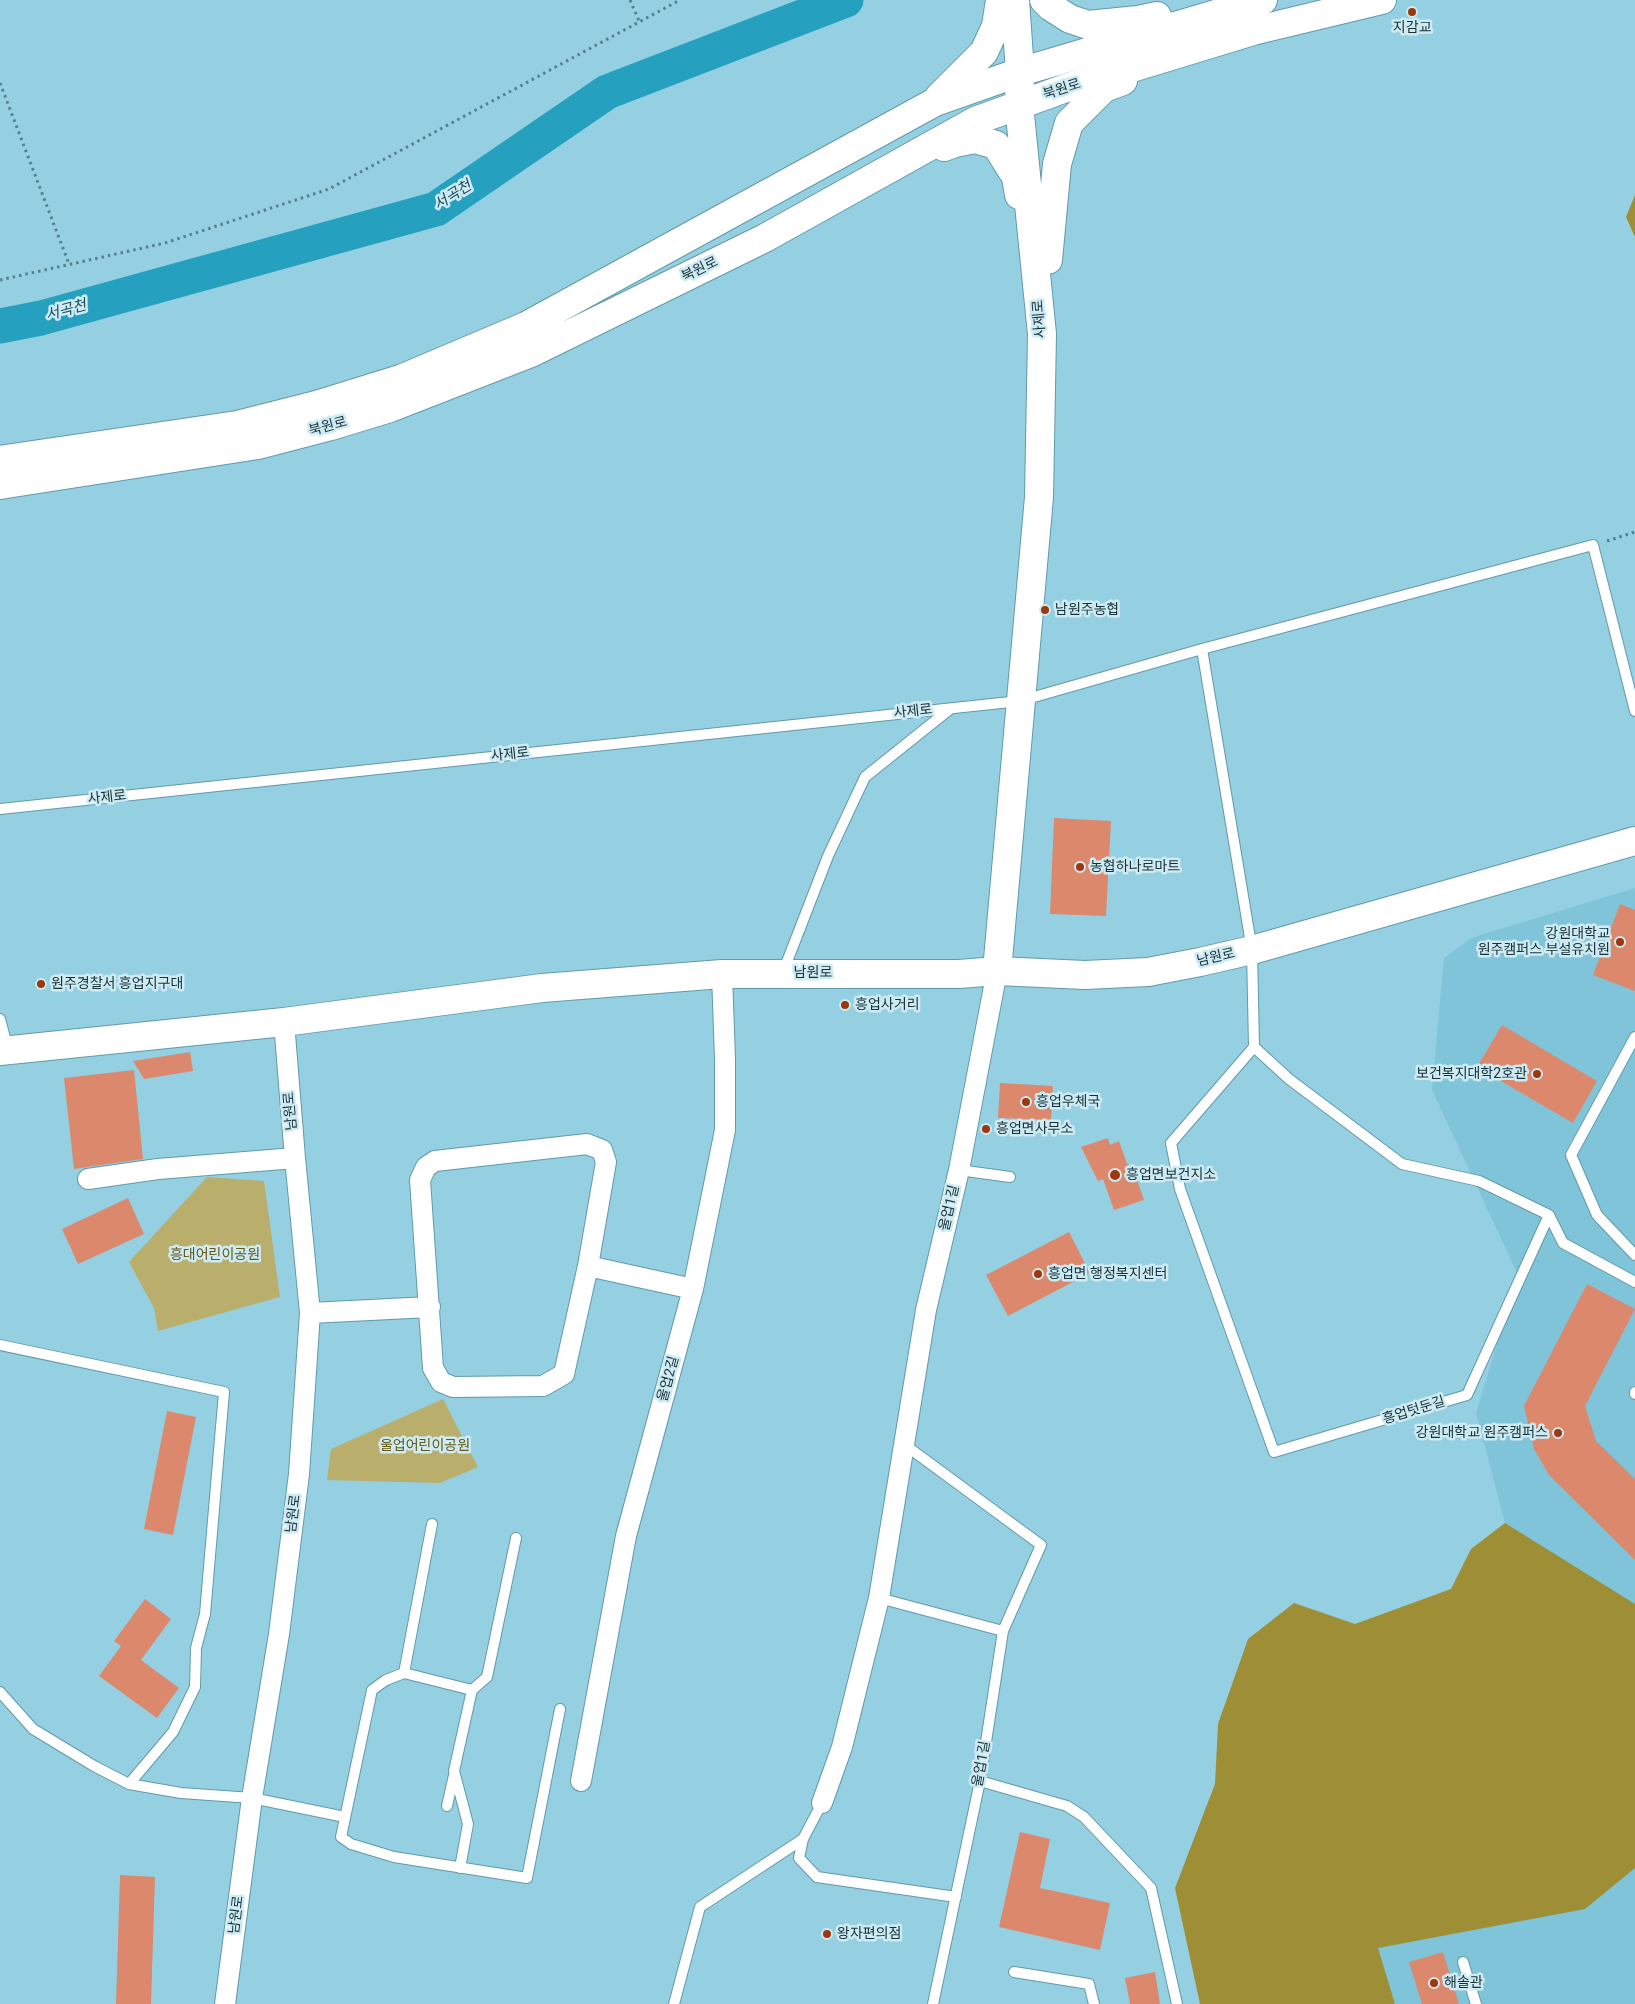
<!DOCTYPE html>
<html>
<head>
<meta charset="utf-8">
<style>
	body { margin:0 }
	canvas { display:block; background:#94d0e2 }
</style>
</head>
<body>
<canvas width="1635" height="2004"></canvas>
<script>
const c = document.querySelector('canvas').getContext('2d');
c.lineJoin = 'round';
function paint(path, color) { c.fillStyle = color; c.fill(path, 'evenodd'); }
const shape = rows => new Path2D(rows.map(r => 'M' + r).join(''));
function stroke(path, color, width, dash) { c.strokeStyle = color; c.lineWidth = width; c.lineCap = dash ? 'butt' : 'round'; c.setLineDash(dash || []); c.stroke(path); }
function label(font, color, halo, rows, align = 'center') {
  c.font = font + ' Roboto,"Noto Sans KR",sans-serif'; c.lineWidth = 5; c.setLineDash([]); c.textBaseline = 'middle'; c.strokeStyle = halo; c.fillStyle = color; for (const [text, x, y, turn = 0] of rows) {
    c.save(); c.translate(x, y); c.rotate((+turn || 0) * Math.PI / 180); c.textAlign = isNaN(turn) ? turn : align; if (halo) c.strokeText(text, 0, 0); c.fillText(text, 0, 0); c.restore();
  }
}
paint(shape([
	[1635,888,1635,2004,1395,2004,1377,1948,1505,1523,1476,1413,1518,1275,1432,1090,1444,958,1471,938]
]), '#7fc4d9');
paint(shape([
	[207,1177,264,1181,280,1297,158,1331,154,1308,129,1262],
	[443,1399,478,1467,440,1483,327,1480,331,1449]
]), '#baae6d');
paint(shape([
	[1635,195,1635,237,1626,217],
	[1505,1523,1635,1604,1635,1868,1585,1909,1378,1948,1395,2004,1200,2004,1175,1888,1215,1784,1218,1724,1248,1639,1294,1603,1355,1624,1451,1589,1471,1549]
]), '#9e8e35');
stroke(shape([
	[0,326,41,318,436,209,607,92,846,0]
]), '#25a0be', 35);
paint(shape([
	[1054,818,1111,821,1106,916,1050,914],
	[1620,904,1635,910,1635,991,1593,975],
	[1502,1025,1597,1081,1573,1123,1477,1067],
	[190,1052,193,1071,144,1079,133,1061],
	[134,1070,143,1159,74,1169,64,1078],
	[1000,1083,1053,1086,1051,1120,998,1118],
	[1108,1138,1110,1145,1119,1141,1129,1169,1133,1168,1144,1200,1114,1210,1103,1179,1098,1181,1081,1147],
	[128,1198,144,1234,78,1264,62,1229],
	[1069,1232,1090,1273,1008,1316,986,1275],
	[1587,1284,1635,1309,1585,1406,1596,1441,1635,1479,1635,1560,1549,1475,1534,1449,1524,1406],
	[167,1411,196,1417,173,1535,144,1529],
	[145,1599,171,1619,141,1660,179,1688,157,1718,99,1676,121,1646,114,1641],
	[1020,1832,1050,1839,1040,1888,1110,1903,1100,1950,999,1927],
	[120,1875,155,1877,151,2004,116,2004],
	[1443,1952,1459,2004,1422,2004,1409,1962],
	[1155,1972,1160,2004,1130,2004,1125,1978]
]), '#dc886d');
const lane = shape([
	[1202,649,1593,545,1635,711],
	[0,809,1020,701,1202,649,1252,950,1254,1047,1289,1079,1402,1164,1479,1181,1549,1215],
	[783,972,828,856,865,777,950,709],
	[0,1019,8,1049],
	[1635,1037,1571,1155,1597,1215,1635,1255],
	[1254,1047,1171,1143,1180,1189,1274,1452,1467,1395,1549,1215],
	[959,1170,1010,1177],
	[1549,1215,1563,1243,1635,1282],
	[0,1345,224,1392,205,1614,196,1648,195,1687,173,1732,129,1784],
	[1635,1392,1635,1394],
	[905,1445,1041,1545,1003,1631],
	[879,1598,1003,1631,980,1781,933,2004],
	[404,1673,432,1524],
	[472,1690,404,1673,386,1680,372,1690,341,1837,351,1844,394,1857,527,1878,560,1709],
	[0,1692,33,1729,94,1766,129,1784,181,1793,252,1798,345,1817],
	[980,1781,1067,1806,1084,1817,1151,1888,1177,2004],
	[822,1803,803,1839,799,1858,817,1877,956,1897],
	[447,1806,454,1775],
	[460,1868,468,1824,454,1771,472,1690,487,1677,516,1538],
	[1463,1962,1476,2004],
	[1014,1972,1089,1984,1094,2004],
	[674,2004,700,1907,803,1839]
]);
const street = shape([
	[587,1144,602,1150,606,1162,588,1266,564,1374,543,1386,453,1387,441,1382,433,1368,420,1180,426,1167,435,1161,587,1144],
	[88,1179,158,1169,295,1158],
	[588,1266,693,1289],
	[310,1313,430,1307],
	[581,1781,626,1536,693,1289,725,1130,725,1059,722,974],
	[822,1803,842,1747,879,1598,926,1310,959,1170,997,971],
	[225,2004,252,1798,279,1634,299,1474,310,1313,295,1158,284,1022]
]);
const secondary = shape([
	[1044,0,1051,7,1070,19,1088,25,1138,20,1157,16],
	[939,97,984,52,996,26,1000,0],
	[944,147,955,143,975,139,996,145,1016,177,1019,195],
	[1048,260,1057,164,1069,123,1104,88,1123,81],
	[0,460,237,425,316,405,403,378,526,326,935,102,1020,72,1263,0],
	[0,485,258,445,331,426,390,408,531,353,765,238,975,121,1066,88,1253,31,1382,0],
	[997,971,1039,497,1042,334,1019,105,1020,72,1015,0],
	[0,1051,284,1022,542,988,722,974,959,974,997,971,1085,975,1148,972,1200,962,1252,950,1635,841]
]);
stroke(lane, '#609aab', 12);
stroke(street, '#609aab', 22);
stroke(secondary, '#609aab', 30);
stroke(shape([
	[630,0,639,21],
	[0,83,69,264],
	[0,280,165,243,329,189,680,0],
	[1607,541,1635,532]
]), '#56808c', 3, [2.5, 4]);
stroke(lane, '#fff', 10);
stroke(street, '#fff', 20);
stroke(secondary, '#fff', 28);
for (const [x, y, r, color] of [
	[1412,12,5,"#9d370e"],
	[1045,610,5,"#9d370e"],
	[1080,867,5,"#9d370e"],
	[1620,942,5,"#9d370e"],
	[41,984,5,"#9d370e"],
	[845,1005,5,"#9d370e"],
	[1537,1074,5,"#9d370e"],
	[1026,1102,5,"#9d370e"],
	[986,1129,5,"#9d370e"],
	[1115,1175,6,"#9d370e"],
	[1038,1274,5,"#9d370e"],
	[1558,1433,5,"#9d370e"],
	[827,1934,5,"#9d370e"],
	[1434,1983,5,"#9d370e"]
]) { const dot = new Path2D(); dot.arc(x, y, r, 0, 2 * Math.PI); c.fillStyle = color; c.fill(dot); stroke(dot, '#ceebf4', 2); }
label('14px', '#183037', '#ceebf4', [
	["지감교",1412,28,"center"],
	["남원주농협",1055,610],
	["농협하나로마트",1090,867],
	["강원대학교",1610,934,"right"],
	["원주캠퍼스 부설유치원",1610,950,"right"],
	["원주경찰서 흥업지구대",51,984],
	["흥업사거리",855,1005],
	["보건복지대학2호관",1527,1074,"right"],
	["흥업우체국",1036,1102],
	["흥업면사무소",996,1129],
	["흥업면보건지소",1126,1175],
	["흥업면 행정복지센터",1048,1274],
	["강원대학교 원주캠퍼스",1548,1433,"right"],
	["왕자편의점",837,1934],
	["해솔관",1444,1983]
], 'left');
label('14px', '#183037', '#ceebf4', [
	["북원로",1062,90,-18],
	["북원로",700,270,-26],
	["사제로",1040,319,-94],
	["북원로",328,427,-15],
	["사제로",913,712,-6],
	["사제로",510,755,-6],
	["사제로",107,798,-6],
	["남원로",1216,958,-13],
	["남원로",813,973],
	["남원로",291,1111,-95],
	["울업1길",950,1208,-77],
	["울업2길",669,1379,-75],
	["흥업텃둔길",1414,1411,-17],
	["남원로",294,1514,-83],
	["울업1길",982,1764,-80],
	["남원로",237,1915,-83]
]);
label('14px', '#635816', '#ceebf4', [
	["흥대어린이공원",215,1255],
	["울업어린이공원",425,1446]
]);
label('italic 15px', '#1c4c5a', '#ceebf4', [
	["서곡천",453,196,-32],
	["서곡천",66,311,-15]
]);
</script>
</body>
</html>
